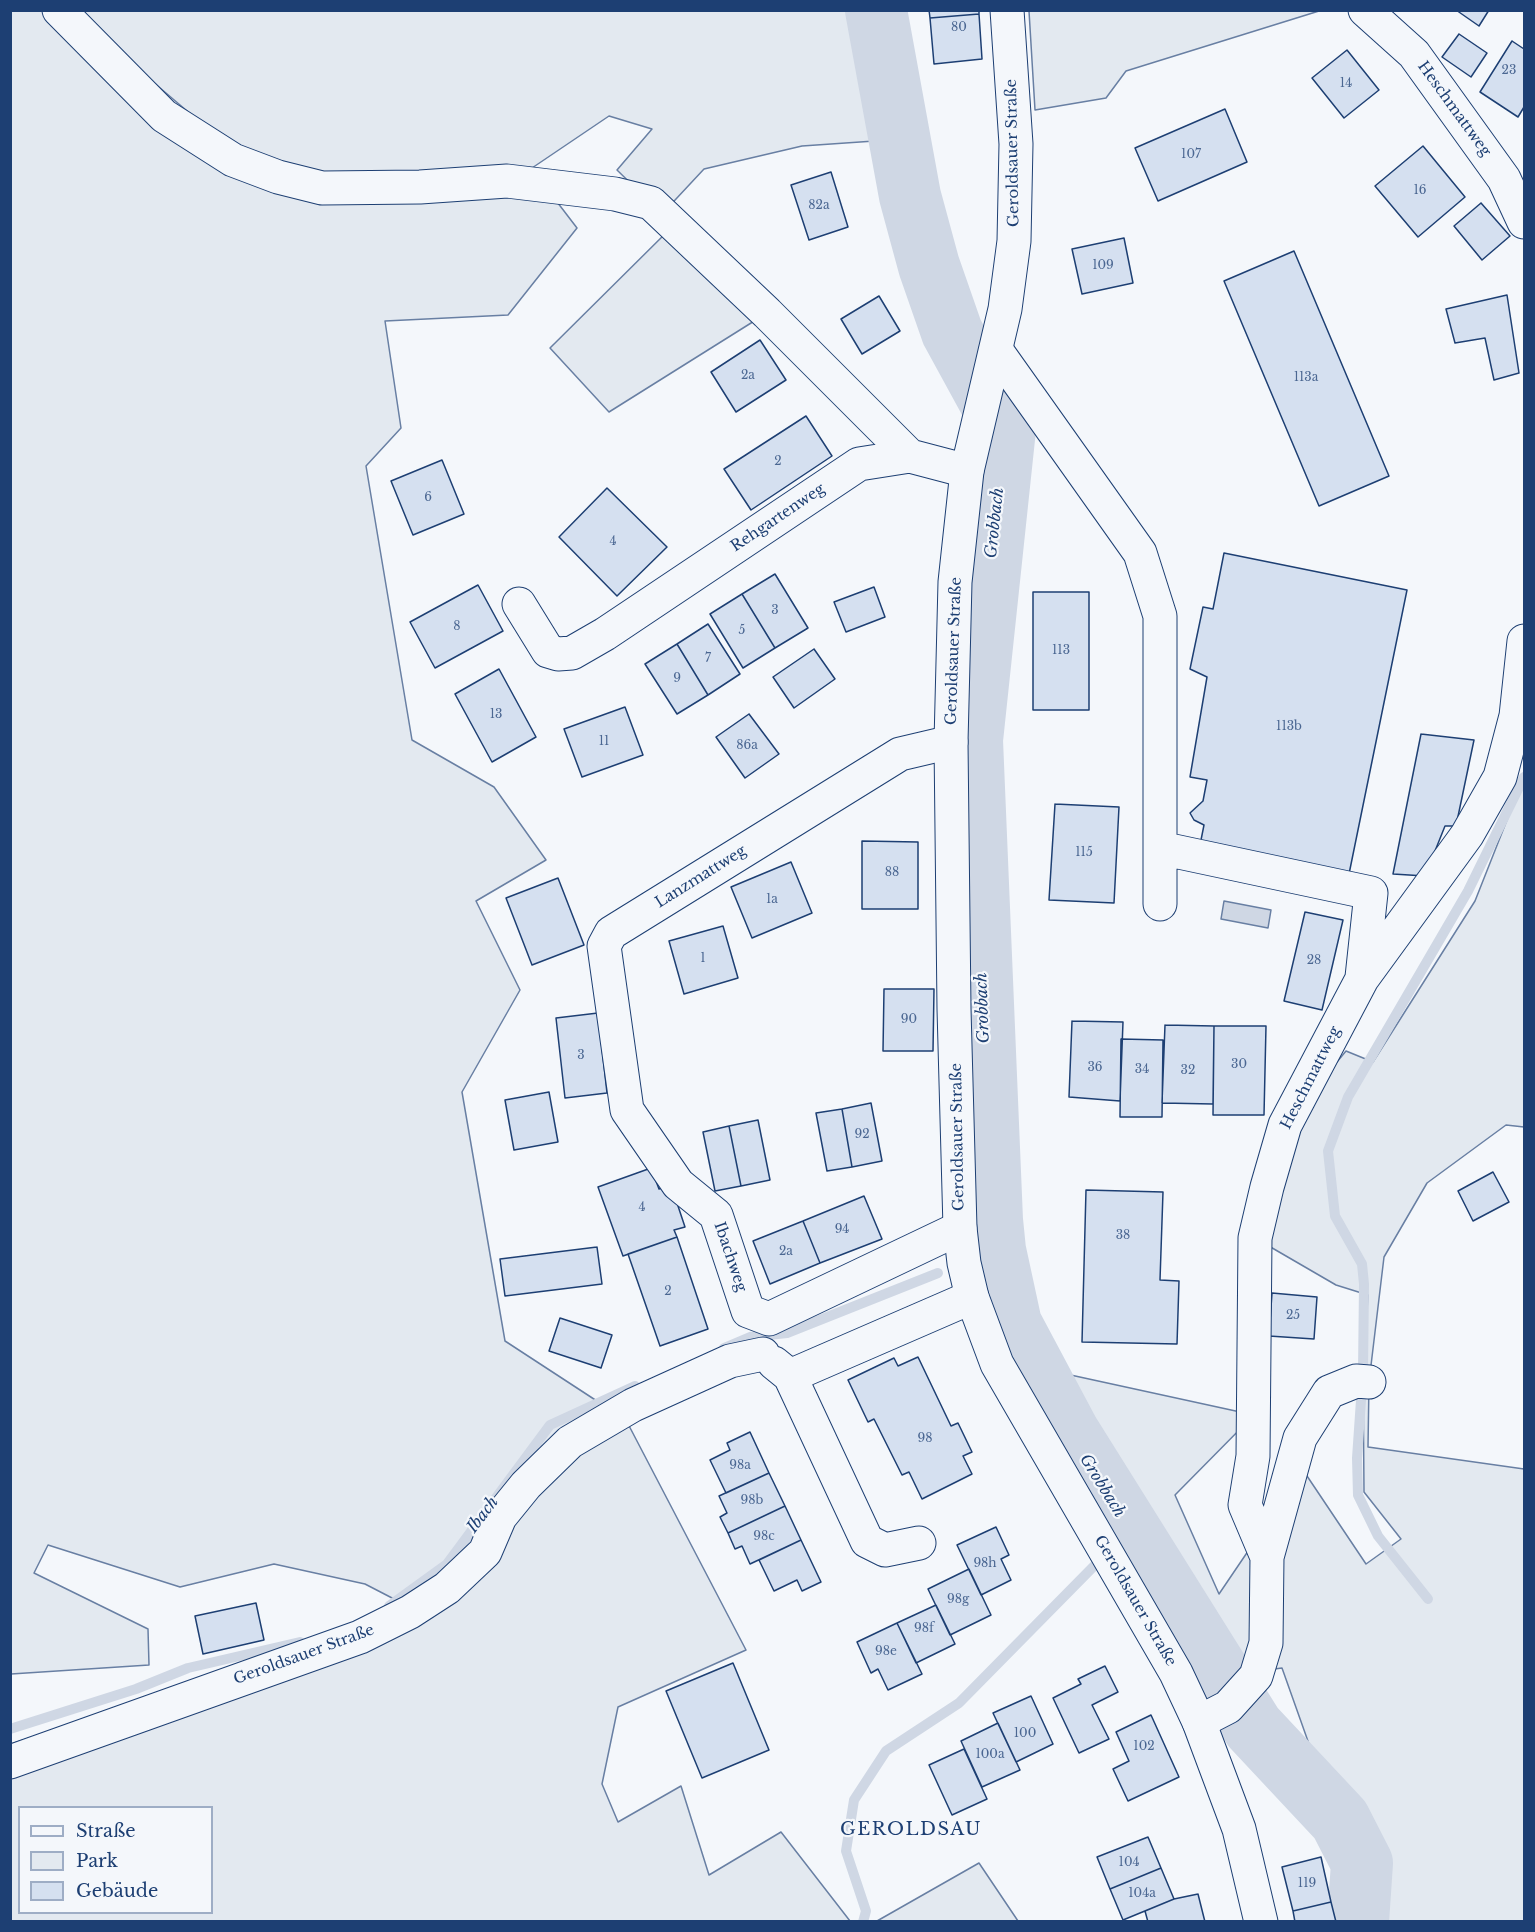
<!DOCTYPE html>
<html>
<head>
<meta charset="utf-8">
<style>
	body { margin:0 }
	#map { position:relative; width:1535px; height:1932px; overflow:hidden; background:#f4f7fb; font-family:"Libre Baskerville",serif }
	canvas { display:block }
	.frame { position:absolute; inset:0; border:12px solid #1d3f73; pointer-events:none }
	.legend { position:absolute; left:18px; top:1806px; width:195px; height:108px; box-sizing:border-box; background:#f4f7fb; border:2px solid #9eadc5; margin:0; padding:8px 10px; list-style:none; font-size:18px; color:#1d3f73 }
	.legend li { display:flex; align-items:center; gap:12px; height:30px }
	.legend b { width:30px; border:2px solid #9eadc5 }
</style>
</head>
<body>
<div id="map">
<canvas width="1535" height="1932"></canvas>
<div class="frame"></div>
<ul class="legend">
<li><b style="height:8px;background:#f4f7fb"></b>Straße</li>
<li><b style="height:16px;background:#e3e9f0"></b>Park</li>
<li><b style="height:16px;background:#d5e0f0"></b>Gebäude</li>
</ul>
</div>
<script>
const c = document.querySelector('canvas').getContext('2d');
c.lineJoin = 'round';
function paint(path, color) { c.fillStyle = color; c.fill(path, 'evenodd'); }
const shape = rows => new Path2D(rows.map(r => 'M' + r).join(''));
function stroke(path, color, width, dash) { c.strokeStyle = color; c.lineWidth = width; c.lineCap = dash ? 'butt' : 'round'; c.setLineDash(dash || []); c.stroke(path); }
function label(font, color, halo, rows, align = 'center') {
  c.font = font + ' "Libre Baskerville",serif'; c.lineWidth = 4.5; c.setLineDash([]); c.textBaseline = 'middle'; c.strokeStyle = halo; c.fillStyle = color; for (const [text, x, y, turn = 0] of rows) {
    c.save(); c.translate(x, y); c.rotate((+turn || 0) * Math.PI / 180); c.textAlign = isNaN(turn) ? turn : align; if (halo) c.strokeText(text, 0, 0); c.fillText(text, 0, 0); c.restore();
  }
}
const green = shape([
	[45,10,229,171,551,194,577,228,508,315,385,321,401,428,366,466,412,740,494,787,546,860,476,901,520,990,462,1092,505,1341,626,1420,746,1650,618,1707,602,1784,618,1822,681,1786,709,1875,781,1832,850,1921,11,1921,11,1744,158,1696,360,1637,484,1553,394,1599,365,1584,274,1564,180,1587,48,1545,34,1573,148,1629,149,1665,11,1674,10,11,45,10],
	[20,1808,212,1808,212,1912,20,1912,20,1808],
	[74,11,866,11,889,140,802,146,704,169,662,214,617,170,652,129,609,116,532,168,303,174,233,150,153,82,74,11],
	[1029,11,1029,10,1319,11,1126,71,1106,98,1035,110,1029,11],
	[674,225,767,313,609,412,550,348,674,225],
	[1524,777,1524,1127,1506,1125,1427,1183,1384,1257,1369,1382,1368,1447,1524,1469,1524,1921,1349,1921,1353,1868,1282,1668,1198,1679,1011,1362,1254,1415,1175,1495,1219,1594,1303,1470,1366,1564,1401,1539,1364,1492,1363,1371,1368,1295,1336,1285,1255,1238,1285,1125,1346,1051,1373,1062,1475,901,1524,777],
	[979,1863,1018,1921,877,1921,979,1863]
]);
paint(green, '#e3e9f0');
stroke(green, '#687fa3', 1.5);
const water = shape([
	[1224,901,1271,910,1268,928,1221,919,1224,901]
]);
paint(water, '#cfd7e4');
stroke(water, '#687fa3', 1.5);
stroke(shape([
	[724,1348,750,1337,787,1333,938,1273],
	[1121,1547,1134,1535],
	[1428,1599,1378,1536,1358,1495,1357,1458,1363,1371,1364,1284,1362,1264,1335,1216,1328,1151,1348,1097,1468,891,1524,777],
	[389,1606,447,1564,550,1425,635,1386],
	[10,1729,136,1689,188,1668,300,1642],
	[863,1922,866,1911,846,1851,854,1800,886,1751,959,1703,1095,1565]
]), '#cfd7e4', 10);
stroke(shape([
	[876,10,910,196,929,266,952,332,1005,429,972,740,992,1220,995,1250,1011,1324,1069,1433,1253,1727,1340,1820,1362,1863,1358,1922]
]), '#cfd7e4', 62);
const building = shape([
	[929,10,979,10,979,14,930,18,929,10],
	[1456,10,1489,10,1479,26,1456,10],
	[979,14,982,59,934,64,930,18,979,14],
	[1459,34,1487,53,1471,77,1442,57,1459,34],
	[1512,41,1524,49,1524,107,1518,117,1480,92,1512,41],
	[1347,50,1379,90,1344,118,1312,78,1347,50],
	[1225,109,1247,162,1158,201,1135,148,1225,109],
	[1423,146,1465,197,1418,237,1375,186,1423,146],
	[831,172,848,227,809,240,791,185,831,172],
	[1481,203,1510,236,1482,260,1454,226,1481,203],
	[1124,238,1133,283,1082,294,1072,249,1124,238],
	[1294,251,1389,476,1319,506,1224,281,1294,251],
	[1507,295,1519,373,1494,380,1485,338,1455,343,1446,309,1507,295],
	[879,296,900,331,862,354,841,319,879,296],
	[760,340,786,380,736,412,711,372,760,340],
	[806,416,832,456,751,510,724,469,806,416],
	[442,460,464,514,413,535,391,481,442,460],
	[607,488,667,547,617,596,559,537,607,488],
	[1224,553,1407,590,1349,874,1200,845,1204,825,1194,820,1190,813,1203,801,1207,780,1190,777,1207,677,1190,669,1203,607,1213,609,1224,553],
	[775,574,808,628,775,648,742,594,775,574],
	[478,585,503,631,435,668,410,622,478,585],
	[874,587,885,617,846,632,834,602,874,587],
	[1033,592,1089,592,1089,710,1033,710,1033,592],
	[742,594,775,648,743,668,710,614,742,594],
	[708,624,740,674,708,695,677,644,708,624],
	[677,644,708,695,677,714,645,664,677,644],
	[814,649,835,679,794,708,773,677,814,649],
	[499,669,536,737,492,762,455,694,499,669],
	[625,707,643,755,582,777,564,729,625,707],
	[749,714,779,754,745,778,716,737,749,714],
	[1421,734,1474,740,1456,826,1445,826,1425,876,1393,874,1421,734],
	[1055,804,1119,807,1114,903,1049,900,1055,804],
	[862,841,918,842,918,909,862,909,862,841],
	[791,862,812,913,752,938,731,887,791,862],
	[558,878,584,945,532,965,506,898,558,878],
	[1305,912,1343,920,1322,1010,1284,1001,1305,912],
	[723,926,738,978,684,994,669,941,723,926],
	[884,989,934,989,933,1051,883,1051,884,989],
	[598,1013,607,1093,565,1098,556,1018,598,1013],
	[1072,1021,1123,1022,1120,1101,1069,1097,1072,1021],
	[1165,1025,1214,1026,1213,1104,1162,1103,1165,1025],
	[1214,1026,1266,1026,1264,1115,1213,1115,1214,1026],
	[1121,1039,1163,1040,1162,1117,1120,1117,1121,1039],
	[549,1092,558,1142,514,1150,505,1100,549,1092],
	[871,1103,882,1161,852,1167,842,1109,871,1103],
	[842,1109,852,1167,827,1171,816,1113,842,1109],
	[758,1120,770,1180,741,1186,729,1126,758,1120],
	[729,1126,741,1186,715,1191,703,1132,729,1126],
	[651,1168,659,1189,671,1185,685,1227,674,1230,677,1237,623,1256,598,1187,651,1168],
	[1493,1172,1509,1202,1473,1221,1458,1191,1493,1172],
	[1086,1190,1163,1192,1160,1280,1179,1281,1177,1344,1082,1342,1086,1190],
	[864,1196,882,1239,820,1263,803,1221,864,1196],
	[803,1221,820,1263,770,1284,753,1241,803,1221],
	[677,1237,708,1329,660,1346,628,1254,677,1237],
	[597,1247,602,1284,505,1296,500,1259,597,1247],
	[1272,1293,1317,1297,1314,1339,1269,1336,1272,1293],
	[560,1318,612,1335,601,1368,549,1351,560,1318],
	[918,1357,951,1426,958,1423,972,1452,963,1456,972,1474,922,1499,909,1472,902,1475,874,1419,868,1422,848,1380,894,1358,898,1366,918,1357],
	[750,1432,769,1473,726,1493,710,1460,730,1450,727,1443,750,1432],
	[769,1473,785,1506,728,1533,720,1517,727,1513,719,1496,769,1473],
	[785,1506,801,1540,750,1564,742,1546,735,1549,728,1533,785,1506],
	[996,1527,1009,1555,1001,1559,1011,1580,981,1595,957,1545,996,1527],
	[801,1540,821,1582,802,1591,797,1580,774,1591,759,1560,801,1540],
	[969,1569,991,1615,950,1635,928,1589,969,1569],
	[256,1603,264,1640,203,1654,195,1616,256,1603],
	[936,1605,955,1644,916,1663,897,1623,936,1605],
	[897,1623,922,1674,888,1690,878,1669,871,1673,857,1642,897,1623],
	[733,1663,769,1750,702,1778,666,1691,733,1663],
	[1105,1666,1118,1692,1092,1705,1109,1739,1079,1753,1053,1698,1081,1684,1078,1679,1105,1666],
	[1031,1696,1053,1744,1016,1762,993,1713,1031,1696],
	[1151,1715,1179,1777,1128,1801,1113,1769,1129,1761,1116,1732,1151,1715],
	[998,1723,1020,1770,982,1787,961,1741,998,1723],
	[964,1749,987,1799,952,1815,929,1765,964,1749],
	[1148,1837,1161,1868,1110,1889,1097,1857,1148,1837],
	[1321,1857,1331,1902,1293,1911,1282,1867,1321,1857],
	[1161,1868,1174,1899,1123,1920,1110,1889,1161,1868],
	[1198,1894,1205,1922,1148,1922,1145,1911,1174,1899,1198,1894],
	[1331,1902,1336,1922,1295,1922,1293,1911,1331,1902]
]);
paint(building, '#d5e0f0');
stroke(building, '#1d3f73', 1.5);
const minor = shape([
	[59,10,164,116,233,160,278,177,322,188,420,187,507,181,615,194,651,203,767,313,910,456],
	[1365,10,1414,54,1504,179,1524,222],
	[996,350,1140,553,1160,616,1160,904],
	[519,604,548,651,558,654,572,653,605,634,859,464,910,456,967,471],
	[951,742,900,754,611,933,604,946,627,1110,678,1184,716,1215,748,1311,769,1319,960,1228],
	[1160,848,1371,893,1362,977],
	[774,1363,790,1376,972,1297],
	[790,1376,867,1541,885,1550,919,1543],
	[1267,1557,1245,1505,1253,1456,1255,1238,1267,1187,1285,1125,1362,979,1467,835,1500,777,1516,716,1524,641],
	[1199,1722,1228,1707,1256,1676,1266,1643,1267,1557,1300,1438,1329,1392,1356,1381,1369,1382],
	[10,1762,360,1637,410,1612,447,1588,485,1552,500,1517,526,1485,570,1442,633,1405,730,1361,763,1354]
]);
const major = shape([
	[1007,10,1016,144,1014,241,1005,309,967,471,955,582,951,742,954,1009,960,1228,964,1263,972,1297,997,1364,1176,1673,1199,1722,1239,1829,1261,1922]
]);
stroke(minor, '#1d3f73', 35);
stroke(major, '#1d3f73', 35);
stroke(minor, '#f4f7fb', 33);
stroke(major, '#f4f7fb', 33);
label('12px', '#4b6792', null, [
	["80",959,28],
	["23",1509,71],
	["14",1346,84],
	["107",1191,155],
	["16",1420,191],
	["82a",819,206],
	["109",1103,266],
	["2a",748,376],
	["113a",1306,378],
	["2",778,462],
	["6",428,498],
	["4",613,542],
	["3",775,611],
	["8",457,627],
	["5",742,631],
	["113",1061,651],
	["7",708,659],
	["9",677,679],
	["13",496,715],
	["113b",1289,727],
	["11",604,742],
	["86a",747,746],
	["115",1084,853],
	["88",892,873],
	["1a",772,900],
	["1",703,959],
	["28",1314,961],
	["90",909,1020],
	["3",581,1056],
	["30",1239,1065],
	["36",1095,1068],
	["34",1142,1070],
	["32",1188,1071],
	["92",862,1135],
	["4",642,1208],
	["94",842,1230],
	["38",1123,1236],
	["2a",786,1252],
	["2",668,1292],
	["25",1293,1316],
	["98",925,1439],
	["98a",740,1466],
	["98b",752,1501],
	["98c",764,1537],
	["98h",985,1564],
	["98g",958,1600],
	["98f",924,1629],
	["98e",886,1652],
	["100",1025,1734],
	["102",1144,1747],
	["100a",990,1755],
	["104",1129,1863],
	["119",1307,1884],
	["104a",1142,1894]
]);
label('15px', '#1d3f73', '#f4f7fb', [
	["Heschmattweg",1454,109,54],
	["Geroldsauer Straße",1013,153,-91],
	["Rehgartenweg",778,518,-34],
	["Geroldsauer Straße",954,651,-88],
	["Lanzmattweg",701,877,-32],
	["Heschmattweg",1311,1078,-63],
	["Geroldsauer Straße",958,1137,-91],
	["Ibachweg",730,1257,71],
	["Geroldsauer Straße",1135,1601,60],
	["Geroldsauer Straße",304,1655,-20]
]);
label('italic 16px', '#1d3f73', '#f4f7fb', [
	["Grobbach",995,523,-84],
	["Grobbach",983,1008,-92],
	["Grobbach",1102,1486,58],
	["Ibach",483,1515,-53]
]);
c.letterSpacing = '1.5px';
label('18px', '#1d3f73', '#f4f7fb', [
	["GEROLDSAU",911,1830]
]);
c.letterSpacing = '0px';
</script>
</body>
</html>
